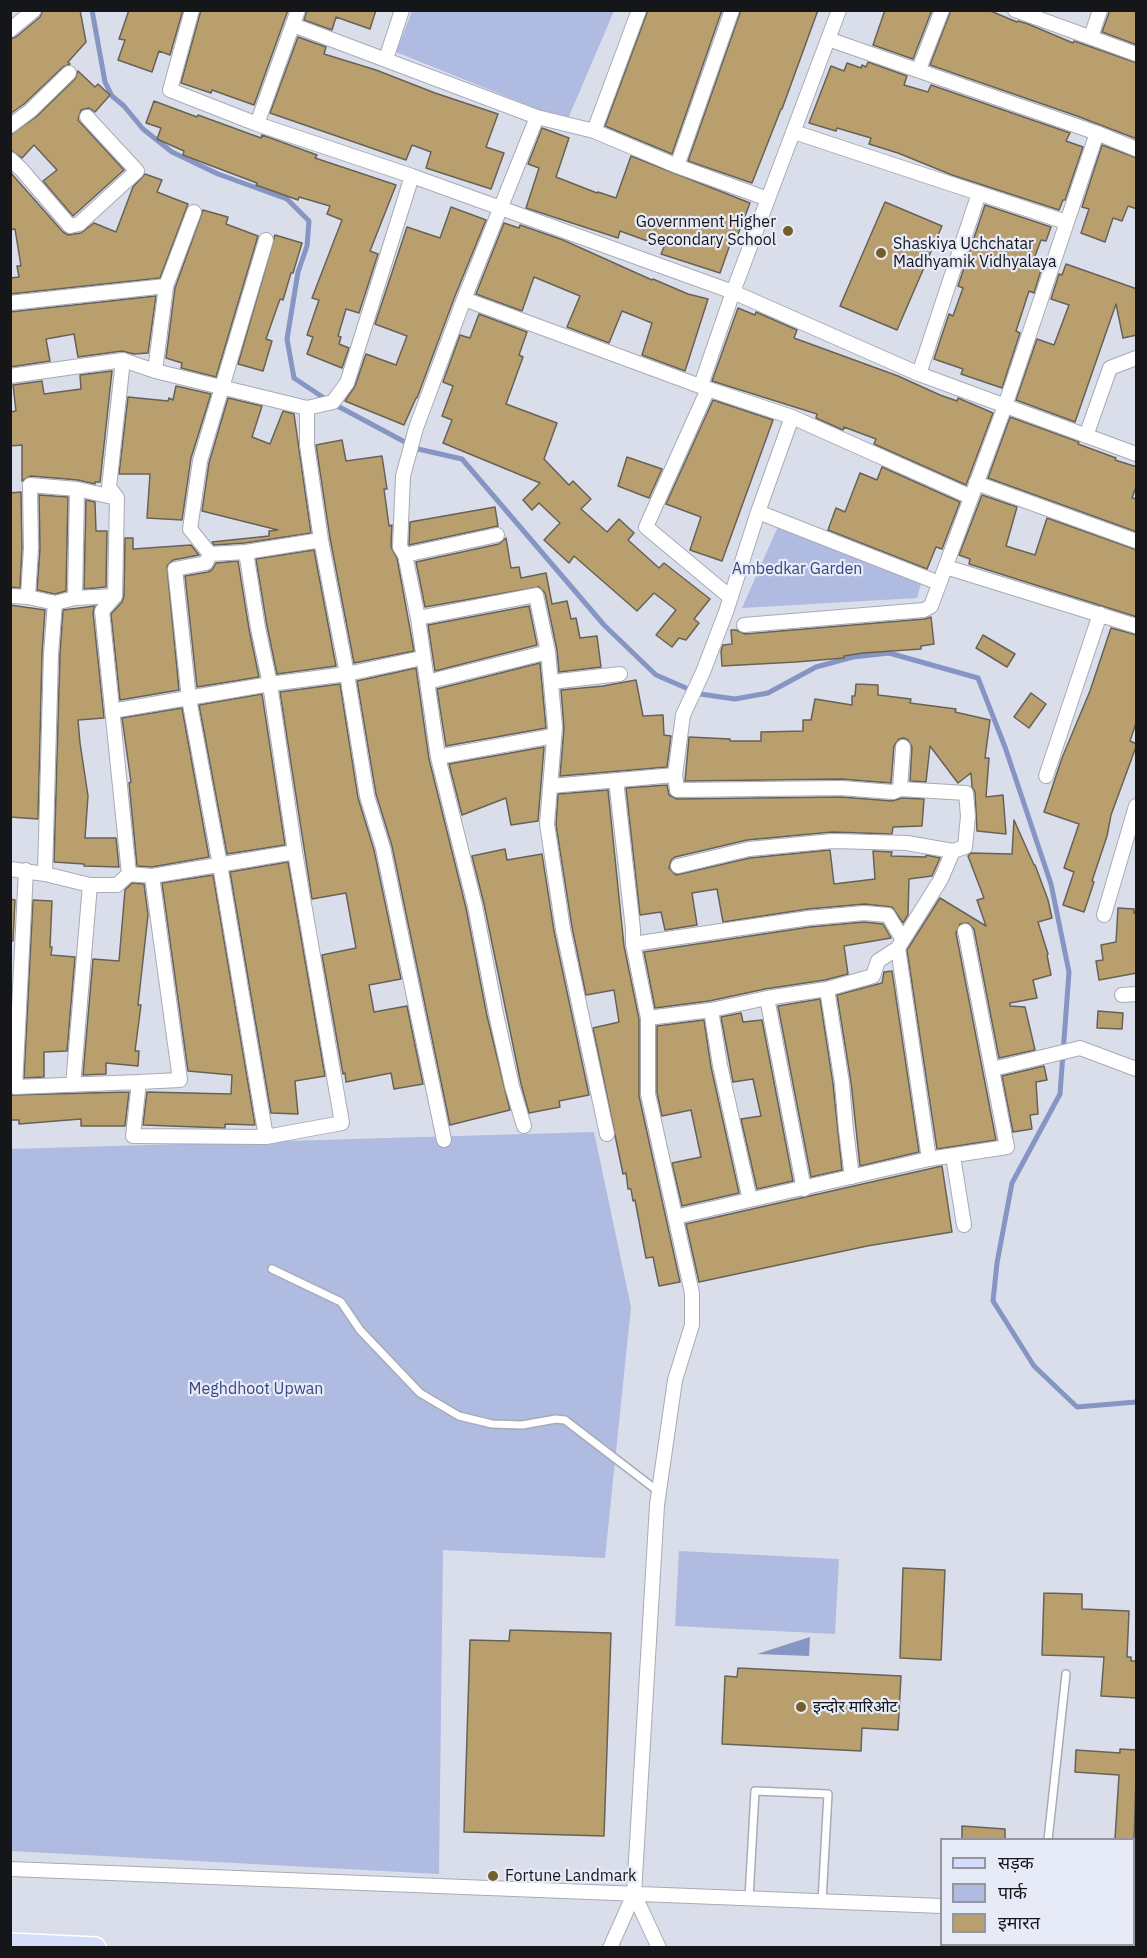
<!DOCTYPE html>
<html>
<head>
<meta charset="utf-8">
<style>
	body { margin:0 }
	#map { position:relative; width:1147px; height:1958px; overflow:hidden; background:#dadeea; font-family:"IBM Plex Sans","Noto Sans Devanagari",sans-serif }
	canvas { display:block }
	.frame { position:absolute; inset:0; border:12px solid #15161a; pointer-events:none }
	.legend { position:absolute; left:940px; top:1838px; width:195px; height:108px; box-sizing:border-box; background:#e7ebf8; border:2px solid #93969f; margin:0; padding:8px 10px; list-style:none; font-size:18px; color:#15161a }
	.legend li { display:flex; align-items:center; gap:12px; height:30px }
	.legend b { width:30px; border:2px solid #93969f }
</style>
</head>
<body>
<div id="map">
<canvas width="1147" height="1958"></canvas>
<div class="frame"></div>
<ul class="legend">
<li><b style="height:8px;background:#d4ddf9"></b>सड़क</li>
<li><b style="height:16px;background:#afbbe0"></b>पार्क</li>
<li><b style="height:16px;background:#ba9f6e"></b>इमारत</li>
</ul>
</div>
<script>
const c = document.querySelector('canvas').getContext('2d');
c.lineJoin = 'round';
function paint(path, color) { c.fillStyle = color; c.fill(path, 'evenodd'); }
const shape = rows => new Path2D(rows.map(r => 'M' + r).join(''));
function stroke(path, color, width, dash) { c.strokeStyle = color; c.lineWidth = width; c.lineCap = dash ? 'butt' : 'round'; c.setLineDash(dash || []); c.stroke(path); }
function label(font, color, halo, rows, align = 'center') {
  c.font = font + ' "IBM Plex Sans","Noto Sans Devanagari",sans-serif'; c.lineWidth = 4.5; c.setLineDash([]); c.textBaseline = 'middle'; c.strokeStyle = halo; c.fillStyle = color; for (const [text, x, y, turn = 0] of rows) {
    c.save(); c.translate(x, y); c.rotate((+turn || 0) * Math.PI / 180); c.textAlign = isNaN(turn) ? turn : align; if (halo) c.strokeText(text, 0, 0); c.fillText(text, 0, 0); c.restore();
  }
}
paint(shape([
	[412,11,614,11,567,121,396,52],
	[779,524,921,584,917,598,742,608],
	[594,1132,631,1307,605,1558,443,1550,439,1874,11,1851,10,1149],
	[679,1551,839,1559,835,1634,675,1626]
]), '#afbbe0');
paint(shape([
	[810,1637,809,1656,757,1654]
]), '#8695c4');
stroke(shape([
	[92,10,105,82,112,96,124,106,143,129,172,152,218,174,287,199,309,221,307,246,298,272,287,339,294,378,330,402,418,449,462,459,604,625,656,675,700,694,735,699,768,693,816,667,853,657,889,653,978,678,1005,747,1051,884,1069,972,1060,1094,1012,1183,997,1263,993,1301,1034,1366,1077,1407,1136,1402]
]), '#8695c4', 5);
const building = shape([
	[43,10,80,10,86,42,68,62,70,64,63,67,24,104,10,114,10,39,16,37,40,17,43,10],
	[129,10,183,10,170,55,159,51,152,72,118,60,125,40,119,39,129,10],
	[201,10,288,10,254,105,212,90,211,93,181,83,201,10],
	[307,10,376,10,370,29,336,17,332,30,304,20,307,10],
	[648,10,722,10,672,154,605,126,648,10],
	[741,10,818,10,782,109,781,109,752,183,688,161,741,10],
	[885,10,932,10,913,59,873,45,885,10],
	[951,10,988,10,1017,22,1018,21,1028,24,1073,43,1074,41,1137,63,1137,139,1077,116,930,65,951,10],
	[1110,10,1137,10,1137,45,1102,32,1110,10],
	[298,37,326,47,324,54,376,70,435,93,498,114,486,147,504,153,491,189,426,168,431,152,412,145,406,160,270,113,298,37],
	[868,62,907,76,904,85,928,92,931,85,1070,133,1066,141,1083,147,1065,200,1063,200,1059,210,952,175,898,153,869,144,871,138,837,128,836,131,809,123,831,66,844,71,847,63,861,68,862,65,866,67,868,62],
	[78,71,95,87,98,84,110,95,95,112,89,108,81,110,78,120,124,170,73,216,43,181,57,170,34,145,22,158,10,150,10,135,36,117,75,79,78,71],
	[154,101,197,117,198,115,261,138,262,135,276,140,317,155,315,158,396,185,370,251,378,254,359,313,346,309,338,336,341,337,339,344,349,348,342,368,307,354,313,337,307,335,319,300,312,298,342,220,327,214,330,206,299,197,298,200,256,185,257,183,183,155,184,151,157,139,161,128,146,123,154,101],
	[542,128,569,138,556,177,597,193,598,192,616,198,631,156,750,203,737,237,733,236,720,273,661,254,664,247,620,231,618,238,526,208,539,168,528,164,542,128],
	[1102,145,1137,158,1137,209,1128,206,1122,221,1113,218,1105,242,1081,233,1089,209,1082,207,1102,145],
	[10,172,63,232,68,235,81,233,94,223,116,232,133,187,145,174,162,180,157,192,188,204,160,278,10,294,10,278,19,277,17,266,21,266,15,229,10,230,10,172],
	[885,202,942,226,897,330,840,306,885,202],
	[985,205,1051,227,1046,241,1041,240,1032,264,1042,267,1034,293,1029,291,1016,331,1020,333,1002,388,961,374,963,369,934,359,949,314,953,316,963,288,958,286,985,205],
	[451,207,486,220,455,296,417,398,416,398,404,425,345,401,355,386,366,354,396,365,407,336,375,324,407,227,440,238,451,207],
	[203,210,228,217,226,224,258,236,216,377,181,368,182,363,166,358,175,288,203,210],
	[504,223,519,228,520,225,563,240,652,280,653,279,688,294,708,299,685,371,642,355,652,323,622,311,609,343,567,327,580,296,534,277,522,311,476,294,504,223],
	[275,235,302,243,293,273,291,273,283,300,280,299,266,339,272,341,263,371,238,364,275,235],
	[1066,264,1137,289,1137,335,1123,338,1116,304,1075,422,1016,400,1037,339,1054,345,1069,305,1051,299,1059,274,1062,275,1066,264],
	[156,296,148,353,134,354,122,351,78,357,74,334,46,339,50,361,10,367,10,312,156,296],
	[738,308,755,315,756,312,797,330,794,338,898,376,940,395,957,401,958,398,993,413,966,485,874,444,876,439,844,427,843,430,816,418,817,414,712,381,738,308],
	[479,314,527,332,519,355,523,357,506,404,557,423,544,459,569,485,573,481,591,499,581,509,607,532,619,519,634,533,628,540,659,568,664,563,710,599,694,619,699,623,686,640,679,638,672,647,656,635,676,610,654,593,637,611,574,556,569,563,544,540,560,523,539,503,532,510,523,500,540,483,443,443,452,420,442,416,453,386,443,382,460,335,470,338,479,314],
	[112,371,100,482,95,482,95,484,78,480,31,476,22,481,22,445,10,446,10,412,16,411,13,385,42,381,44,394,81,389,80,375,112,371],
	[176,386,211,394,191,458,182,520,147,518,150,474,119,474,128,397,168,401,169,398,173,400,176,386],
	[228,398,262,406,252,437,270,444,283,411,294,414,311,533,245,543,214,545,212,542,269,536,269,531,278,530,202,511,209,463,228,398],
	[713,400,773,420,722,561,690,550,701,517,666,504,713,400],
	[1010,417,1079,442,1078,444,1116,458,1115,460,1137,467,1137,484,1132,498,1137,499,1137,532,988,478,1010,417],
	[342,440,346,461,382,456,387,489,384,489,389,526,392,525,391,547,397,558,414,651,354,663,330,538,316,445,342,440],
	[627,457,662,469,649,498,618,486,627,457],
	[882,467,960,502,942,549,936,547,927,569,828,530,836,508,845,512,860,473,877,480,882,467],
	[21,492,22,548,20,588,10,587,10,493,21,492],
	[39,495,68,497,66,591,55,594,37,590,40,548,39,495],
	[982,495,1017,507,1006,546,1035,555,1047,518,1137,550,1137,617,969,564,970,559,959,555,982,495],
	[86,500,95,502,96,531,107,531,106,587,84,589,86,500],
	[495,507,498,526,409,545,410,522,495,507],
	[125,538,133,538,133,549,191,545,199,555,173,560,167,566,179,690,120,700,111,614,122,602,124,596,125,538],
	[506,538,511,568,519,567,521,578,546,573,552,604,567,601,571,619,576,618,580,638,597,636,601,667,559,672,557,650,545,593,539,587,425,607,416,562,499,544,506,538],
	[314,550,336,666,277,674,267,626,256,559,314,550],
	[238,561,249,629,259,677,197,687,185,576,208,572,212,570,216,563,238,561],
	[10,605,45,610,42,654,38,819,10,817,10,605],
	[95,606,93,612,104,718,78,720,80,743,88,796,85,838,116,838,119,867,84,866,84,864,54,862,60,654,63,610,95,606],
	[529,606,537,645,435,671,428,625,529,606],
	[931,617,934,644,921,646,921,649,863,653,844,656,844,658,796,662,722,666,721,651,723,645,732,644,731,630,736,630,745,634,925,619,931,617],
	[1111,628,1137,635,1137,720,1130,741,1137,744,1111,815,1107,836,1092,881,1094,882,1084,912,1063,905,1074,872,1064,868,1079,824,1044,812,1062,758,1090,691,1111,628],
	[983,635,1015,654,1007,667,976,648,983,635],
	[540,663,546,728,446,746,437,689,540,663],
	[416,668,429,759,466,908,487,1016,510,1110,450,1125,392,846,376,794,357,681,416,668],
	[636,680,643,716,663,715,664,735,671,736,667,767,560,776,564,728,561,690,603,686,636,680],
	[340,684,358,798,374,850,401,979,369,985,374,1012,407,1006,423,1084,394,1089,391,1073,346,1082,345,1073,343,1074,322,955,356,948,346,893,312,899,280,692,340,684],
	[856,684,878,685,878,695,911,699,910,703,956,709,955,712,990,720,985,758,989,758,986,797,1003,795,1006,834,977,831,975,792,972,787,971,773,958,783,930,746,926,782,910,781,912,747,908,740,904,738,899,739,894,746,891,783,841,779,685,781,689,737,730,739,730,741,761,741,761,732,803,731,803,720,811,720,815,699,852,705,852,696,855,696,856,684],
	[1031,693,1046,704,1029,728,1014,717,1031,693],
	[262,694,285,845,227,854,199,705,262,694],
	[182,708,209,857,152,867,137,866,129,783,131,782,122,718,182,708],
	[544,747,538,821,511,825,506,798,462,815,449,764,544,747],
	[667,785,669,795,677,799,841,797,892,801,902,798,924,799,922,826,893,827,892,834,832,832,747,840,675,857,671,860,669,868,676,875,750,858,830,850,834,884,875,879,873,851,892,852,891,856,926,857,926,855,940,858,932,876,909,879,908,915,903,923,892,907,865,904,808,909,723,922,717,889,692,893,697,925,665,930,661,912,640,915,626,788,667,785],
	[608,790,624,946,639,1019,639,1096,680,1282,659,1286,653,1257,646,1258,635,1200,633,1201,631,1189,628,1189,626,1173,623,1174,593,1028,619,1022,614,990,586,995,572,927,556,825,558,794,608,790],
	[1014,820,1034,865,1035,865,1048,900,1052,918,1038,922,1048,954,1047,955,1051,975,1033,980,1037,998,1010,1003,1010,1006,1025,1007,1035,1050,999,1058,974,929,968,923,960,924,956,933,996,1140,937,1149,907,950,940,898,986,926,977,900,984,898,968,856,971,853,1012,854,1014,820],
	[505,849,507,860,542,854,554,931,589,1095,559,1101,560,1107,529,1113,521,1084,484,904,472,856,505,849],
	[288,862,325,1076,295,1081,298,1114,271,1113,230,872,288,862],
	[213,875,255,1125,225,1124,225,1128,143,1125,147,1092,231,1094,232,1075,188,1071,162,883,213,875],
	[132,883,144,884,148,915,138,1005,141,1005,135,1051,139,1051,138,1066,106,1063,106,1074,83,1075,93,959,119,961,125,890,132,883],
	[10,899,15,900,13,941,10,940,10,899],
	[33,900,52,901,50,947,52,947,51,955,75,957,67,1051,44,1052,44,1077,24,1078,33,900],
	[1118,908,1134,909,1134,913,1137,913,1137,973,1099,980,1096,961,1103,960,1101,945,1116,942,1118,908],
	[864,922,883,924,891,938,844,946,848,974,825,980,765,989,709,1001,655,1008,644,952,810,927,864,922],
	[892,971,919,1152,860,1166,851,1082,837,995,882,983,884,972,892,971],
	[820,999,833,1084,842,1170,811,1177,778,1006,820,999],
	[1098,1011,1123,1013,1122,1029,1097,1028,1098,1011],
	[741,1013,743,1022,762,1020,793,1181,757,1189,741,1119,761,1116,753,1079,733,1082,721,1017,741,1013],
	[704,1020,711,1067,739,1193,682,1206,672,1163,701,1157,691,1110,662,1116,657,1093,657,1026,704,1020],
	[1044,1066,1047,1080,1036,1082,1038,1114,1030,1115,1032,1129,1013,1132,1002,1076,1044,1066],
	[129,1092,125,1126,81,1126,81,1119,19,1124,19,1120,10,1120,10,1095,129,1092],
	[942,1166,952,1232,867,1246,699,1282,686,1224,942,1166],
	[903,1568,945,1570,941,1660,900,1658,903,1568],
	[1044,1593,1082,1594,1082,1609,1129,1611,1127,1657,1131,1657,1131,1661,1137,1661,1137,1698,1101,1696,1104,1657,1042,1655,1044,1593],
	[510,1630,611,1633,604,1836,464,1832,470,1640,509,1641,510,1630],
	[738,1668,901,1676,898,1730,862,1728,861,1751,722,1744,725,1676,737,1677,738,1668],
	[1120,1749,1137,1750,1134,1839,1115,1839,1119,1775,1075,1772,1076,1750,1120,1753,1120,1749],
	[962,1826,1005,1829,1005,1839,962,1839,962,1826]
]);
paint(building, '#ba9f6e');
stroke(building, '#676258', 1.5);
const service = shape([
	[272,1269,341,1302,360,1330,420,1393,459,1416,492,1424,522,1425,556,1419,565,1420,659,1492],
	[1048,1840,1066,1674],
	[749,1898,755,1791,828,1794,822,1901]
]);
const minor = shape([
	[192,10,170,90,257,124,412,176,733,292,919,374,1136,454],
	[1015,10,1136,54],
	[293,25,537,117,594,131,677,166,768,199],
	[10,30,34,10],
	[1091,37,1100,10],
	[828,39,1097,133,1136,149],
	[386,59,402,10],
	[919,69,942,10],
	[257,124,298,10],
	[10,126,30,111,69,73],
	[594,131,639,10],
	[794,132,1066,222],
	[10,159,21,169,70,226,79,224,137,171,87,117],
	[677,166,732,10],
	[464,299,708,389,792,417,971,497],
	[10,303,166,286],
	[123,360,109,487,117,498,115,596,102,611,129,874],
	[155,371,166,286,194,212],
	[919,374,979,193],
	[10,376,123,360,155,371,307,408,333,402,347,383,412,176],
	[701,385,733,292,839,10],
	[708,389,646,527,730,597],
	[307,408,307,445,321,540,347,674,367,796,383,848,444,1140],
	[1086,436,1110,368,1136,358],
	[976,483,1136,541],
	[758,512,939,583],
	[210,554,190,529,200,461,266,240],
	[405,555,497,535],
	[946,567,1136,626],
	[10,596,28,597,55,603,75,598,115,596],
	[28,597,31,548,30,485,77,489,117,498],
	[75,598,77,489],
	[418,618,536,595,548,652,555,727,547,824,563,929,607,1134],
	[744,625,924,610,931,606,1005,406,1097,133],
	[427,682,548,652],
	[551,682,620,674],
	[112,711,270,684,347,674,422,658],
	[438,757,553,736],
	[1046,776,1100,614],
	[551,786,675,775],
	[900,789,903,747],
	[678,866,749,849,833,841,907,843,953,851],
	[10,869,45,874,90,885,117,885,129,874,152,876,295,852],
	[26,870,15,1087,139,1082,133,1136,266,1137,342,1123,295,852,270,684,258,628,246,552],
	[45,874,51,654,55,603],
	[1104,915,1136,806],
	[633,944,809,918,864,913,888,915,903,940],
	[898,948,929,1159],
	[827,989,842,1083,846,1130,852,1177],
	[1122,995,1136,994],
	[767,998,804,1189],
	[711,1010,720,1065,750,1200],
	[648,1018,711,1010,767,998,827,989,873,976,878,961,898,948,941,879,953,851,965,847,968,816,966,793,900,789,893,792,841,788,677,790,675,775,683,715,703,672,726,612,758,512,792,417],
	[993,1069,1080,1048,1136,1069],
	[139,1082,180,1080,152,876],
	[73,1085,90,885],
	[524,1126,512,1086,496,1014,475,906,438,757,418,618,405,555,400,547,403,476,416,428,464,299,537,117],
	[266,1137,220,865,189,699,175,569,206,563,210,554,246,552,321,540],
	[953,1156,964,1225],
	[675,1217,929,1159,1007,1147,965,931],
	[10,1869,942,1906],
	[634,1894,659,1948],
	[1134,1914,1136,1914],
	[610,1948,634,1894,657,1505,675,1380,692,1325,692,1293,648,1094,648,1018,633,944,633,929,616,780]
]);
const primary = shape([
	[10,1944,95,1948]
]);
stroke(service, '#a7abb7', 10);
stroke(minor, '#a7abb7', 16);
stroke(primary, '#fff', 24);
stroke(service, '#fff', 7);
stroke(minor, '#fff', 14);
stroke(primary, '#d4ddf9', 21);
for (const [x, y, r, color] of [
	[788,231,6,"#755d2d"],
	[881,253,6,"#755d2d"],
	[801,1707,6,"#755d2d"],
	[493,1876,6,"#755d2d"]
]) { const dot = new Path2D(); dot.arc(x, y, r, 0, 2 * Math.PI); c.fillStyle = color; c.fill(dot); stroke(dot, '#e7ebf8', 2); }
label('16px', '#15161a', '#e7ebf8', [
	["Government Higher",776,222,"right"],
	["Secondary School",776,240,"right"],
	["Shaskiya Uchchatar",893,244],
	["Madhyamik Vidhyalaya",893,262],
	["इन्दोर मारिओट",813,1707],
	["Fortune Landmark",505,1876]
], 'left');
label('16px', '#384683', '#e7ebf8', [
	["Ambedkar Garden",797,569],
	["Meghdhoot Upwan",256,1389]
]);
</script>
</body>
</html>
